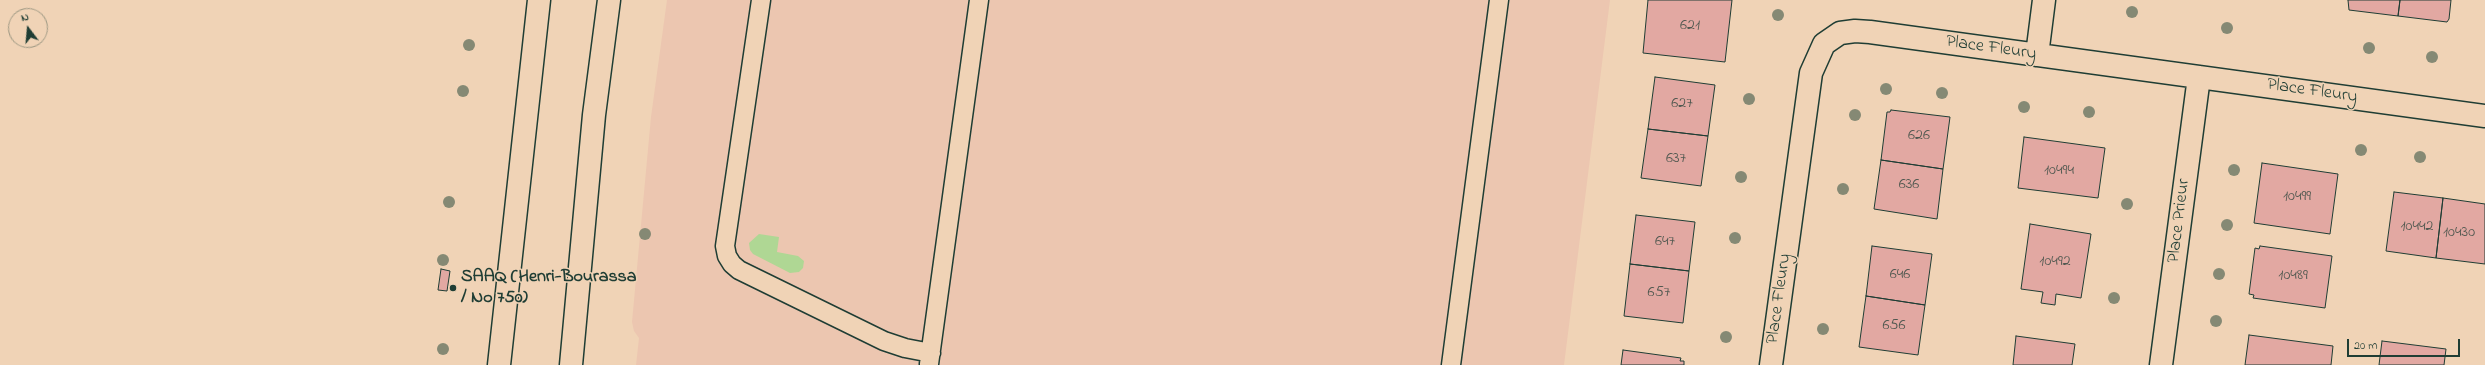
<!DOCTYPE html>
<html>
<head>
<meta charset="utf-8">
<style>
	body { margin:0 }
	#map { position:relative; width:2485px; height:365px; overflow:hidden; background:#f0d3b6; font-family:"Indie Flower",sans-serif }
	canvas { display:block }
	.north { position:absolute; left:8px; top:8px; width:40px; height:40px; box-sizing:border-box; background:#f0d3b6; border:1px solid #9c9782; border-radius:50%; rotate:344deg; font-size:11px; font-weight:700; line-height:16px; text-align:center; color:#1f3d34 }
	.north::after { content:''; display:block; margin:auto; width:14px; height:18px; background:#1f3d34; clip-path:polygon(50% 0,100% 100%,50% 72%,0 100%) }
	.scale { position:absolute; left:2347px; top:339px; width:113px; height:18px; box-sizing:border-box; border:2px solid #1f3d34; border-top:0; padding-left:5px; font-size:12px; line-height:14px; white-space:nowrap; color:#1f3d34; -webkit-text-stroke:3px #f0d3b6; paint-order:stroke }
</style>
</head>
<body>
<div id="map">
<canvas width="2485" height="365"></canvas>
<div class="north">N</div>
<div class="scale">20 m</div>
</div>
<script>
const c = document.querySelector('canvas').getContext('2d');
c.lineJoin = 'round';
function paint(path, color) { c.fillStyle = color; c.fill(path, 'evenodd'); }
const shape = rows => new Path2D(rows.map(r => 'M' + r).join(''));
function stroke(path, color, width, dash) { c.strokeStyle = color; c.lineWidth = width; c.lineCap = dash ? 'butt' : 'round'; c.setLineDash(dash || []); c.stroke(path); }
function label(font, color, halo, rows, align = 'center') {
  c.font = font + ' "Indie Flower",sans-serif'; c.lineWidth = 3; c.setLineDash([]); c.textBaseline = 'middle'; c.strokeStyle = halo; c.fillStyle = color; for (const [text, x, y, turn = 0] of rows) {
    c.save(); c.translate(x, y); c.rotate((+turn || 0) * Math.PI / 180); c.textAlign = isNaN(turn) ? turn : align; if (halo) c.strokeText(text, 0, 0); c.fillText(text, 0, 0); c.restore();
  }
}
paint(shape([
	[667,0,1610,0,1564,365,636,365,639,338,634,331,632,322,651,117]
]), '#ecc6b0');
paint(shape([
	[759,234,779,237,777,252,798,256,804,261,803,268,799,272,790,273,753,254,750,250,749,243]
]), '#afd794');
const building = shape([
	[1648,0,1732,0,1725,62,1643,53,1648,0],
	[2348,0,2400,0,2398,16,2349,10,2348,0],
	[2400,0,2451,0,2449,19,2447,22,2398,16,2400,0],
	[1655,77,1715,85,1708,136,1648,129,1655,77],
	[1891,110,1950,117,1943,169,1881,160,1887,112,1890,112,1891,110],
	[1648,129,1708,136,1701,186,1641,178,1648,129],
	[2024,137,2105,148,2098,198,2018,188,2024,137],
	[1881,160,1943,169,1937,219,1874,209,1881,160],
	[2262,163,2338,174,2330,234,2254,223,2262,163],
	[2394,192,2443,198,2436,258,2386,251,2394,192],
	[2443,198,2485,204,2485,264,2436,258,2443,198],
	[1636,215,1695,222,1689,271,1630,264,1636,215],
	[2030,224,2091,234,2081,298,2056,294,2055,305,2041,303,2043,292,2021,289,2030,224],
	[1872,246,1932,254,1925,305,1866,296,1872,246],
	[2260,246,2332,256,2325,308,2253,298,2254,295,2249,294,2255,248,2259,249,2260,246],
	[1630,264,1689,271,1683,323,1624,316,1630,264],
	[441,269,450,271,447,291,438,290,441,269],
	[1866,296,1925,305,1918,355,1859,347,1866,296],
	[2249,335,2333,346,2331,365,2245,365,2249,335],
	[2016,336,2075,344,2072,365,2013,365,2016,336],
	[2382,341,2446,349,2444,365,2379,365,2382,341],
	[1623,350,1681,358,1680,361,1684,361,1684,365,1621,365,1623,350]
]);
paint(building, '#e2a8a2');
stroke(building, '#1f3d34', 1);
const service = shape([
	[761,0,725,246,727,256,732,264,739,270,884,341,905,348,931,353],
	[929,364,979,0],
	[1451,365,1499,0]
]);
const minor = shape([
	[2037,55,2044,0],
	[1771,365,1811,73,1824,44,1840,33,1855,31,1870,32,2485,116],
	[2161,365,2199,77]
]);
const primary = shape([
	[499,365,539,0],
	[571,365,594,115,609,0]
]);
stroke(service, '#1f3d34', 21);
stroke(minor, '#1f3d34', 25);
stroke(primary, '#1f3d34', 25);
stroke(service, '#f0d3b6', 18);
stroke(minor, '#f0d3b6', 22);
stroke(primary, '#f0d3b6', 22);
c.fillStyle = '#858974';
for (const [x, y] of [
	[2132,12],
	[1778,15],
	[2227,28],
	[469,45],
	[2369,48],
	[2432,57],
	[1886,89],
	[463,91],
	[1942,93],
	[1749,99],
	[2024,107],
	[2089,112],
	[1855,115],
	[2361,150],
	[2420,157],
	[2234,170],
	[1741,177],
	[1843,189],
	[449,202],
	[2127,204],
	[2227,225],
	[645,234],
	[1735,238],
	[443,260],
	[2219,274],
	[2114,298],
	[2216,321],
	[1823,329],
	[1726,337],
	[443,349]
]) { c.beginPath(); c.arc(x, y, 6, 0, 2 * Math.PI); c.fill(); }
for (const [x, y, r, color] of [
	[453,288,4,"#1f3d34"]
]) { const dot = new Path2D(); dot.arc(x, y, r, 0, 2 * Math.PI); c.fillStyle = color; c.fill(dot); stroke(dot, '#f0d3b6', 1.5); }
label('16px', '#505850', null, [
	["621",1690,26],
	["627",1682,104],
	["626",1919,136],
	["637",1676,159],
	["10494",2059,171],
	["636",1909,185],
	["10499",2297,197],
	["10442",2417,227],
	["10430",2459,233],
	["647",1665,242],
	["10492",2055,262],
	["646",1900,275],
	["10489",2293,276],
	["657",1659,293],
	["656",1894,326]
]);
label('18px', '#1f3d34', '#f0d3b6', [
	["Place Fleury",1991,49,8],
	["Place Fleury",2312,92,8],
	["Place Prieur",2180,221,-83],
	["Place Fleury",1780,299,-82]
]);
label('bold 18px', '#1f3d34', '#f0d3b6', [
	["SAAQ (Henri-Bourassa",461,278],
	["/ No 750)",461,299]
], 'left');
</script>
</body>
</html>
